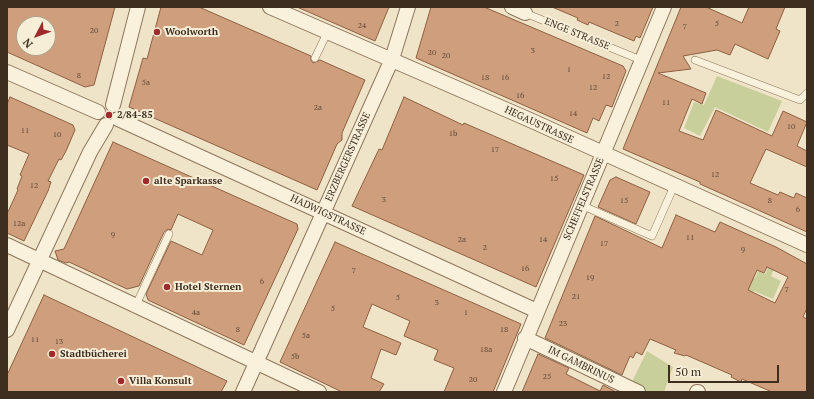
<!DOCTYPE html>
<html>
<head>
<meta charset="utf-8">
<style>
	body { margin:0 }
	#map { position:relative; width:814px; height:399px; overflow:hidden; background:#f0e4c8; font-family:"PT Serif",serif }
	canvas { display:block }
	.frame { position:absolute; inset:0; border:8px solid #3d2e20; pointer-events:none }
	.north { position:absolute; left:16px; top:16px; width:40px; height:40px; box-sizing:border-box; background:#f7eed8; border:1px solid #ada18e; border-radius:50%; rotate:229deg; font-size:11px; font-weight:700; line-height:16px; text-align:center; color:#3d2e20 }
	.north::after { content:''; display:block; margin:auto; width:14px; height:18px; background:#9e2a2b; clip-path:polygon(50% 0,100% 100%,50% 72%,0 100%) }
	.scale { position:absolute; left:668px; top:365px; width:111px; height:18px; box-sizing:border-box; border:2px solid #3d2e20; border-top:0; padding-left:5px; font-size:12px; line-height:14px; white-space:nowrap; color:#3d2e20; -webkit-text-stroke:3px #f7eed8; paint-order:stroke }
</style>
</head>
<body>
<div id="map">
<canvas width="814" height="399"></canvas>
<div class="frame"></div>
<div class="north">N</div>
<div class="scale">50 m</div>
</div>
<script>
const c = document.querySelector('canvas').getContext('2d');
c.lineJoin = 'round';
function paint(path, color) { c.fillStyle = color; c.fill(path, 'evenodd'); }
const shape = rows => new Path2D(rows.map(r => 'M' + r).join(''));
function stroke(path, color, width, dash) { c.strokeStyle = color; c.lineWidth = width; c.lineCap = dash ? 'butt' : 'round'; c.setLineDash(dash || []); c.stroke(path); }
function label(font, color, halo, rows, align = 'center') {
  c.font = font + ' "PT Serif",serif'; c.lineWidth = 4; c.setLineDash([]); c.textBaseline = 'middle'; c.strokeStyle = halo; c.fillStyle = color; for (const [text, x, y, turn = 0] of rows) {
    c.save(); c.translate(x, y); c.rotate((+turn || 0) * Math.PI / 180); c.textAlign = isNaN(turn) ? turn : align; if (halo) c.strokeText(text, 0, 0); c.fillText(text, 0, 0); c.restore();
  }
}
paint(shape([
	[717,76,782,101,768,132,715,107,700,136,684,128,694,102,704,105],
	[708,249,741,273,755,278,758,271,765,274,769,266,774,269,771,276,781,281,773,299,754,291,751,295],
	[647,351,673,367,664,392,638,392,629,388]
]), '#c9cf9b');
const building = shape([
	[7,7,115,7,94,85,85,87,7,52,7,7],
	[24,24,48,24,48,48,24,48,24,24],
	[161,7,199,7,311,56,311,60,313,63,320,60,365,80,342,133,342,140,337,144,317,190,129,107,143,58,147,59,161,7],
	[297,7,389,7,375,41,297,7],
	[431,7,484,7,623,66,626,71,612,107,606,105,599,121,593,118,587,133,416,58,431,7],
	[552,7,653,7,640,38,636,36,634,41,589,22,588,25,577,20,578,18,552,7],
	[681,7,706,7,742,23,749,7,785,7,776,29,780,31,768,59,735,44,730,55,717,50,683,56,691,69,658,73,706,93,702,104,692,99,679,131,703,140,716,110,772,136,783,111,807,122,797,146,807,151,807,167,766,149,750,183,778,195,780,192,794,198,796,193,807,198,807,232,700,184,700,182,623,149,681,7],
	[10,97,73,125,75,130,66,151,61,160,59,159,48,181,51,182,48,191,24,241,7,233,7,214,18,190,17,189,22,176,20,175,29,154,7,145,7,104,10,97],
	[404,97,463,125,464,123,584,175,536,287,352,206,379,149,382,150,404,97],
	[113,142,297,224,298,229,244,345,148,300,146,294,171,241,202,255,213,230,178,214,171,230,168,229,164,232,139,286,127,289,69,262,66,263,58,260,55,251,64,249,113,142],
	[616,177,650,192,636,224,598,207,610,180,616,177],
	[676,215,715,232,720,222,776,247,807,264,807,308,803,317,807,319,807,392,772,392,742,379,741,382,731,377,732,375,686,355,685,356,674,353,676,350,650,339,642,355,636,352,633,358,630,356,622,375,545,338,595,216,662,248,676,215],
	[767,267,788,277,775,303,748,290,757,270,764,273,767,267],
	[335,242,521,324,493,392,444,392,454,368,434,360,438,350,404,336,410,321,372,304,363,327,401,343,396,355,381,349,371,378,384,384,379,392,342,392,280,362,335,242],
	[44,295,227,381,221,392,7,392,7,375,44,295],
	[538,354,569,368,566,374,600,391,603,385,616,392,522,392,538,354]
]);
paint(building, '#cf9f7d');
stroke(building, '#8d5f41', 1);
const lane = shape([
	[525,13,641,60],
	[315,58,328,31],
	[695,60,800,100,807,93],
	[581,205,652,236,674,186],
	[136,305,169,234]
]);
const street = shape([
	[270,7,530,120,807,245],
	[512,7,525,13],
	[7,72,98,112],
	[113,105,138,7],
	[118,119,537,311],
	[7,245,319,392],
	[7,330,90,152,106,125],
	[525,338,638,392],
	[243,392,392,59,408,7],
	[504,392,664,7],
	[697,392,698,392]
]);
stroke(lane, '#8d765c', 8);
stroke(street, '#8d765c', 16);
stroke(lane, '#faf1dc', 7);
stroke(street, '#faf1dc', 14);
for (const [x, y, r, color] of [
	[157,32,4,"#9e2a2b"],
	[109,115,4,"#9e2a2b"],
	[146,181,4,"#9e2a2b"],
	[167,287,4,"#9e2a2b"],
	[52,354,4,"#9e2a2b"],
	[121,381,4,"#9e2a2b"]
]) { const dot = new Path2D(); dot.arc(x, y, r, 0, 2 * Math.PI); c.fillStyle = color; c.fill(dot); stroke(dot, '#f7eed8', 1.5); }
label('8px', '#624a37', null, [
	["2",617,24],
	["5",717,24],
	["24",362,26],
	["7",685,27],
	["20",94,31],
	["3",533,51],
	["20",432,53],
	["20",446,56],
	["1",569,70],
	["8",79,76],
	["12",606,77],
	["18",485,78],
	["16",505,78],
	["5a",146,83],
	["12",593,88],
	["16",520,96],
	["11",666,103],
	["2a",318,108],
	["14",573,114],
	["10",791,127],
	["11",25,131],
	["1b",453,134],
	["10",57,135],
	["17",495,150],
	["12",715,175],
	["15",554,179],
	["12",34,186],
	["3",384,200],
	["15",624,201],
	["8",770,201],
	["6",798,210],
	["12a",19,224],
	["9",113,235],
	["11",690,238],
	["2a",462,240],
	["14",543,240],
	["17",604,244],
	["2",485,248],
	["9",743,250],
	["16",525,269],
	["7",354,271],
	["19",590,278],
	["6",262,282],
	["7",787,290],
	["21",576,297],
	["5",398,298],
	["3",437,303],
	["5",333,309],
	["4a",196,313],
	["1",466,313],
	["23",563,324],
	["8",238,330],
	["18",504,330],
	["5a",306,336],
	["11",35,340],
	["13",59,342],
	["18a",486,350],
	["5b",295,357],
	["25",547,377],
	["20",473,380]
]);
label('bold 10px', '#3d2e20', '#f7eed8', [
	["Woolworth",165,32],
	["2/84-85",117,115],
	["alte Sparkasse",154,181],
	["Hotel Sternen",175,287],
	["Stadtbücherei",60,354],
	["Villa Konsult",129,381]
], 'left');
label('10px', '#3d2e20', '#f7eed8', [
	["ENGE STRASSE",577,34,22],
	["HEGAUSTRASSE",539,125,25],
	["ERZBERGERSTRASSE",348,157,-66],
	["SCHEFFELSTRASSE",584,199,-67],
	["HADWIGSTRASSE",328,215,25],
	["IM GAMBRINUS",581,365,26]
]);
</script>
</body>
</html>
